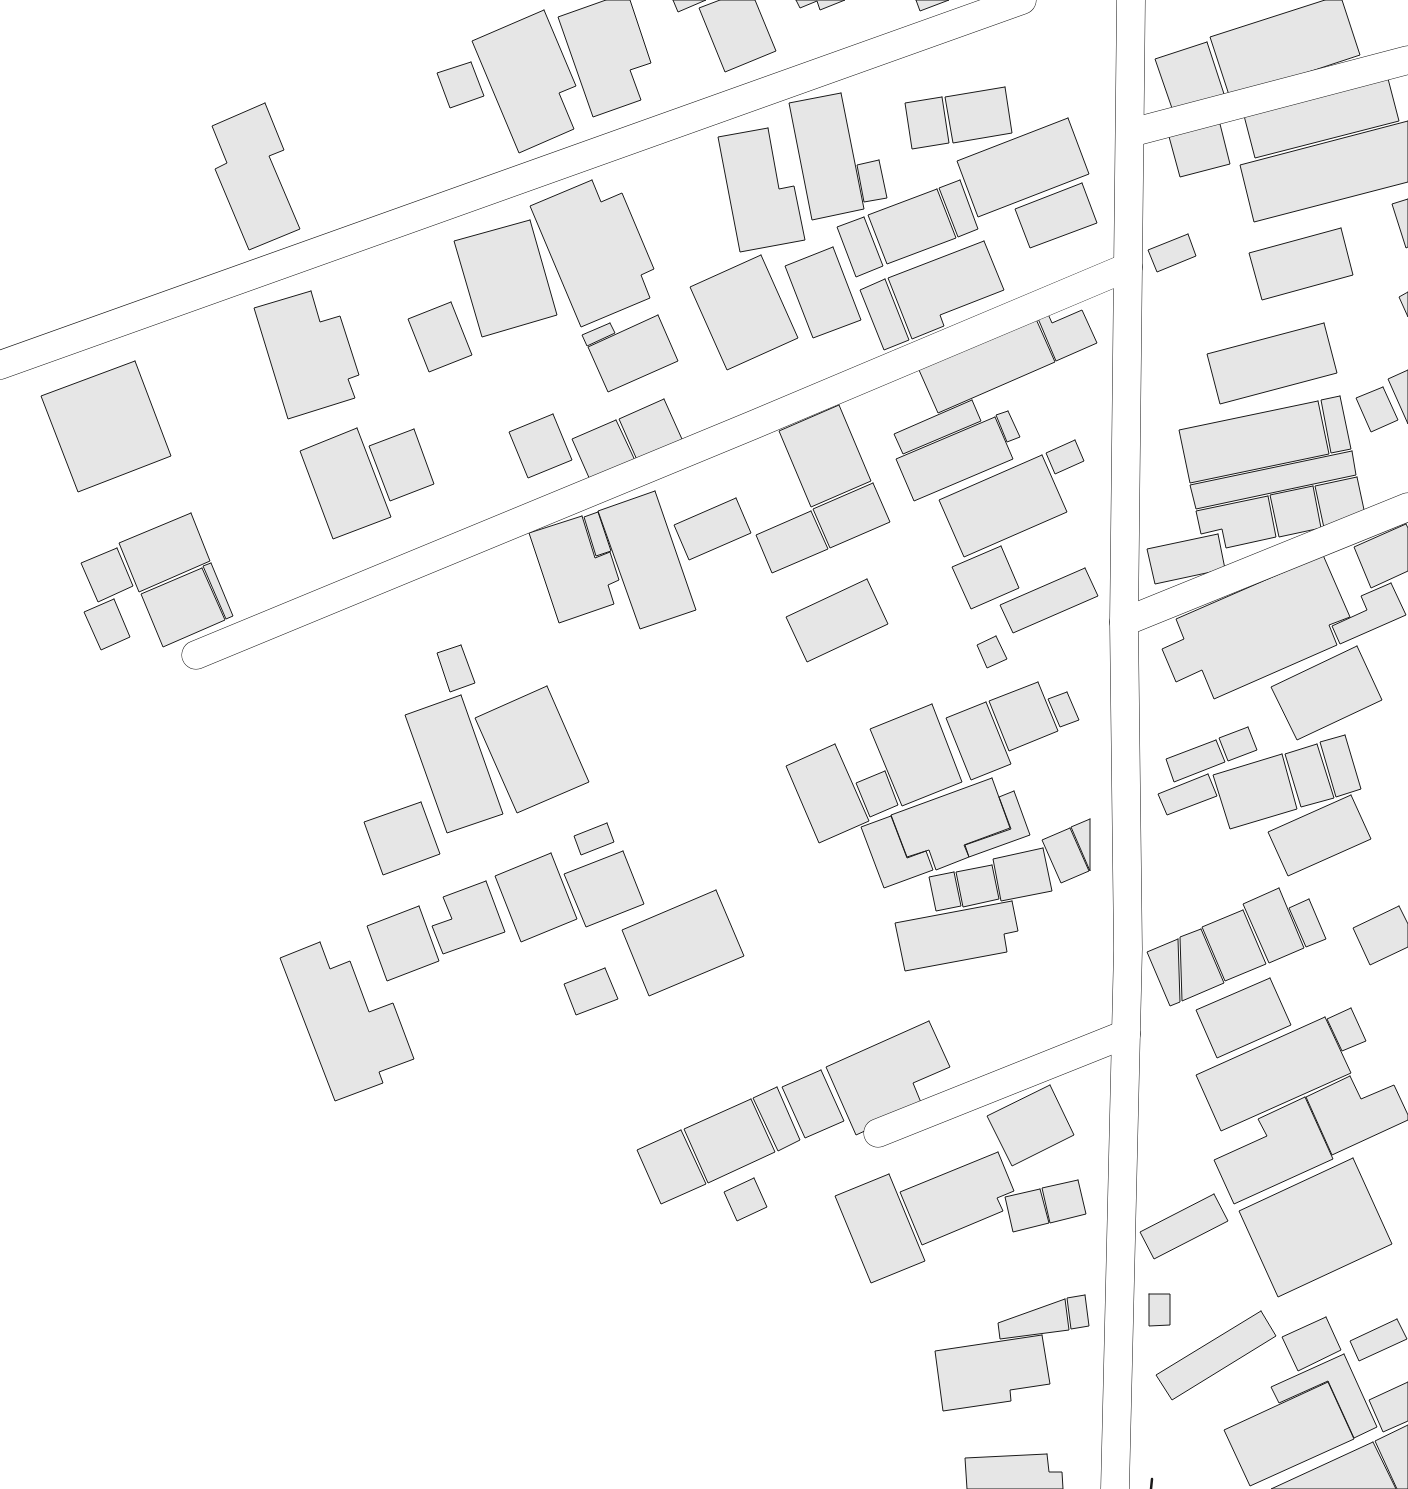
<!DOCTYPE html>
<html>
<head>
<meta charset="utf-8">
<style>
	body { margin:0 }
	canvas { display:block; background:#fff }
</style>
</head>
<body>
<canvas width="1408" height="1489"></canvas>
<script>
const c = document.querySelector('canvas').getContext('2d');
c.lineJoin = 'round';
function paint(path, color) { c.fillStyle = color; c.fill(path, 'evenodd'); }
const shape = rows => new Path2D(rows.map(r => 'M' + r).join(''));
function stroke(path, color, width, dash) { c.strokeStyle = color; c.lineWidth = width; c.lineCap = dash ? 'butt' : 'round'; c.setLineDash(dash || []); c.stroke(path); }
const building = shape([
	[606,0,630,0,651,63,630,70,641,100,593,117,558,17,606,0],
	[673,0,706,0,678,12,673,0],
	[720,0,755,0,776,51,725,72,699,8,720,0],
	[796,0,845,0,820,10,817,1,800,8,796,0],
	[916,0,949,0,920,11,916,0],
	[1325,0,1342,0,1360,55,1230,98,1210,37,1325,0],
	[544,10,576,86,559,93,574,129,519,153,472,41,544,10],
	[1207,42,1225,97,1174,114,1155,59,1207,42],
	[471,62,484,96,450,108,437,73,471,62],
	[1386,71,1399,121,1255,158,1242,108,1386,71],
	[1005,87,1012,133,953,143,945,97,1005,87],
	[841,93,864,209,812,220,789,103,841,93],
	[942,97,949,143,912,149,905,103,942,97],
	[265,103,284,150,269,156,300,229,249,250,215,169,227,163,212,126,265,103],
	[1068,118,1089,174,978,217,957,161,1068,118],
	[1219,120,1230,164,1180,177,1168,133,1219,120],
	[1408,121,1408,182,1254,222,1240,165,1408,121],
	[768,128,779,189,794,186,805,240,740,252,718,137,768,128],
	[879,160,887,198,864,202,857,165,879,160],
	[592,180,601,202,622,193,654,269,641,275,650,298,581,327,530,206,592,180],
	[960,180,978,229,958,237,939,188,960,180],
	[1082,183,1097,223,1030,248,1015,209,1082,183],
	[937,189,956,238,887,264,868,215,937,189],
	[1408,199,1408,247,1406,248,1392,204,1408,199],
	[864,217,883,266,856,277,837,227,864,217],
	[530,220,557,315,482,337,454,241,530,220],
	[1341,228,1353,275,1262,300,1249,253,1341,228],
	[1188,234,1196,256,1157,272,1148,250,1188,234],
	[984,241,1004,290,940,315,944,326,912,339,888,278,984,241],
	[833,247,861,320,813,338,785,266,833,247],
	[761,255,798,338,727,370,690,287,761,255],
	[885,279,909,340,884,350,860,290,885,279],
	[311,291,320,322,340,316,359,375,348,379,355,398,288,419,254,308,311,291],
	[1408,292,1408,317,1399,297,1408,292],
	[451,302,472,355,429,372,408,319,451,302],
	[1044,305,1052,323,1082,310,1097,343,1056,361,1034,309,1044,305],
	[1032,310,1055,362,938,413,915,361,1032,310],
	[658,315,678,361,608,392,588,347,658,315],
	[610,323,615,333,587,346,582,335,610,323],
	[1324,323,1337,373,1220,404,1207,354,1324,323],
	[135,361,171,456,78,492,41,396,135,361],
	[1408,370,1408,424,1388,379,1408,370],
	[1383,387,1398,420,1371,432,1356,398,1383,387],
	[1340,396,1351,449,1331,453,1321,400,1340,396],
	[664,399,686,448,641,469,619,419,664,399],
	[972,400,981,421,903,454,894,434,972,400],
	[1318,401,1329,454,1190,483,1179,430,1318,401],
	[839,405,871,481,811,507,779,431,839,405],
	[1008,411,1020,437,1007,442,996,415,1008,411],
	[553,414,572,460,528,478,509,432,553,414],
	[995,417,1013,459,914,501,896,459,995,417],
	[616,420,639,469,594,489,572,439,616,420],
	[357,428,391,517,333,539,300,451,357,428],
	[414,429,434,484,390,501,369,446,414,429],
	[1075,440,1084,461,1055,474,1046,453,1075,440],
	[1352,451,1356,475,1196,509,1190,485,1352,451],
	[1042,455,1067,512,964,557,939,500,1042,455],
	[1357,477,1366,519,1324,528,1315,486,1357,477],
	[873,483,890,522,830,548,813,509,873,483],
	[1313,486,1321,528,1279,537,1270,495,1313,486],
	[655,491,696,610,640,629,598,511,655,491],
	[1268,496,1276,537,1226,548,1222,529,1201,534,1196,511,1268,496],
	[736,498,751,533,689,560,674,525,736,498],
	[811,511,828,549,772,573,756,535,811,511],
	[598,512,611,551,596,556,584,517,598,512],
	[191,513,210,561,139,592,119,543,191,513],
	[582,516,595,558,610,552,619,580,608,585,614,604,559,623,529,533,582,516],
	[1406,524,1408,528,1408,571,1371,588,1354,547,1406,524],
	[1218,534,1225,569,1155,584,1147,549,1218,534],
	[1001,546,1019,588,971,609,952,567,1001,546],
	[117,548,133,586,98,602,81,563,117,548],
	[1323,555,1350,617,1329,625,1337,645,1214,699,1202,670,1176,682,1162,649,1184,639,1176,619,1323,555],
	[211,563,233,616,226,619,203,566,211,563],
	[202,568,225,620,163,647,141,594,202,568],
	[1085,568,1098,596,1013,633,1000,605,1085,568],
	[867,579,888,624,807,662,786,617,867,579],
	[1391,583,1406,615,1340,644,1332,626,1367,610,1361,596,1391,583],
	[114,599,130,637,101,650,84,612,114,599],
	[996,636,1007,659,987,668,977,645,996,636],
	[461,645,475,683,450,692,437,653,461,645],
	[1357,646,1382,700,1297,740,1271,687,1357,646],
	[1038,682,1058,731,1009,751,989,701,1038,682],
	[547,686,589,782,517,813,475,718,547,686],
	[1067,692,1079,720,1060,727,1048,699,1067,692],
	[461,695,503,814,447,833,405,715,461,695],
	[986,702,1011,764,971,780,946,718,986,702],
	[932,704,962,782,902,806,870,729,932,704],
	[1248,727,1257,750,1228,761,1219,738,1248,727],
	[1345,735,1361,789,1336,797,1320,742,1345,735],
	[1216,740,1225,762,1174,782,1166,759,1216,740],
	[835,744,869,821,819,843,786,766,835,744],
	[1317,744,1334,798,1301,807,1285,754,1317,744],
	[1282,754,1297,809,1230,829,1213,775,1282,754],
	[885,771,898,805,870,817,856,783,885,771],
	[1208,774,1217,796,1167,815,1158,794,1208,774],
	[992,778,1010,828,964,845,969,857,936,870,929,850,907,857,891,815,992,778],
	[1014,791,1030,835,969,857,965,845,1011,829,999,797,1014,791],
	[1351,795,1371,839,1288,876,1268,832,1351,795],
	[421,802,440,854,383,875,364,822,421,802],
	[891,816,907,858,926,851,933,870,884,888,861,827,891,816],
	[1090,819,1090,871,1071,827,1090,819],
	[607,823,614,842,581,855,574,836,607,823],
	[1070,828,1089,871,1061,883,1042,840,1070,828],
	[1043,848,1052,891,1001,901,993,859,1043,848],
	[623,851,644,904,586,927,564,874,623,851],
	[551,853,577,919,521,942,495,876,551,853],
	[992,865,999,899,963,907,956,872,992,865],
	[954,872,961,906,936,911,929,877,954,872],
	[486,881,505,932,443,954,432,926,452,919,443,897,486,881],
	[1279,888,1304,948,1269,963,1243,904,1279,888],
	[716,890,744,956,649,996,622,930,716,890],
	[1309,899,1326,939,1306,947,1289,908,1309,899],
	[1012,901,1018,931,1004,934,1007,952,905,971,895,923,1012,901],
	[419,906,439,961,387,981,367,926,419,906],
	[1399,906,1408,924,1408,947,1370,965,1353,928,1399,906],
	[1243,910,1266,964,1225,981,1202,927,1243,910],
	[1201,929,1224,983,1182,1001,1180,937,1201,929],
	[1178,939,1180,1002,1170,1006,1147,952,1178,939],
	[320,942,330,969,350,961,369,1012,393,1003,414,1059,379,1072,383,1083,335,1101,280,958,320,942],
	[605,968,618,999,576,1015,564,984,605,968],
	[1270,978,1291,1025,1217,1058,1196,1010,1270,978],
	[1351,1008,1366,1041,1342,1051,1327,1019,1351,1008],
	[1325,1017,1351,1073,1221,1131,1196,1075,1325,1017],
	[929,1021,950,1067,913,1083,922,1105,856,1135,826,1067,929,1021],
	[821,1070,844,1121,805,1138,782,1087,821,1070],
	[1350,1076,1361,1099,1394,1085,1408,1115,1408,1120,1332,1155,1306,1097,1350,1076],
	[1050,1085,1074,1135,1012,1166,987,1116,1050,1085],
	[777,1087,800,1140,778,1151,753,1098,777,1087],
	[1305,1097,1333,1159,1234,1204,1214,1160,1267,1136,1258,1119,1305,1097],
	[751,1099,775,1152,708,1183,684,1129,751,1099],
	[681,1130,706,1184,661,1204,637,1150,681,1130],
	[998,1152,1014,1191,997,1198,1003,1211,922,1245,900,1192,998,1152],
	[1353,1158,1392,1244,1278,1297,1239,1211,1353,1158],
	[889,1174,925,1261,871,1283,835,1196,889,1174],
	[754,1178,767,1207,737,1221,724,1192,754,1178],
	[1078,1180,1086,1214,1050,1223,1042,1188,1078,1180],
	[1040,1189,1049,1223,1013,1232,1005,1197,1040,1189],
	[1214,1194,1228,1221,1154,1259,1140,1232,1214,1194],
	[1149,1294,1170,1294,1170,1325,1149,1326,1149,1294],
	[1085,1295,1089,1326,1071,1329,1067,1298,1085,1295],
	[1065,1299,1069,1330,1000,1339,998,1323,1065,1299],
	[1261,1311,1276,1336,1172,1400,1156,1375,1261,1311],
	[1326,1317,1341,1350,1298,1371,1282,1337,1326,1317],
	[1397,1319,1407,1339,1359,1361,1350,1341,1397,1319],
	[1042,1335,1050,1384,1010,1390,1011,1401,943,1411,935,1351,1042,1335],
	[1344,1354,1377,1427,1354,1438,1328,1381,1279,1403,1271,1387,1344,1354],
	[1328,1382,1354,1439,1250,1486,1224,1430,1328,1382],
	[1408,1382,1408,1421,1383,1432,1369,1400,1408,1382],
	[1408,1425,1408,1489,1397,1489,1375,1441,1408,1425],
	[1373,1442,1396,1489,1271,1489,1373,1442],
	[1047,1454,1049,1472,1062,1472,1063,1489,967,1489,965,1458,1047,1454]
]);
paint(building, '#e6e6e6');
stroke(building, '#1a1a1a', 1);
const street = shape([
	[1130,133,1408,60],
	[0,365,1022,0],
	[1124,622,1408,507],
	[196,655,753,425,1128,267],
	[878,1133,1126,1034]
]);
const primary = shape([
	[1115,1489,1128,949,1124,622,1131,0]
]);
stroke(street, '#1a1a1a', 29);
stroke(primary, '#1a1a1a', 29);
stroke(street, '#fff', 28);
stroke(primary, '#fff', 28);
stroke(shape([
	[1151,1489,1152,1479]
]), '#1a1a1a', 2.5);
</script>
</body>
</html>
